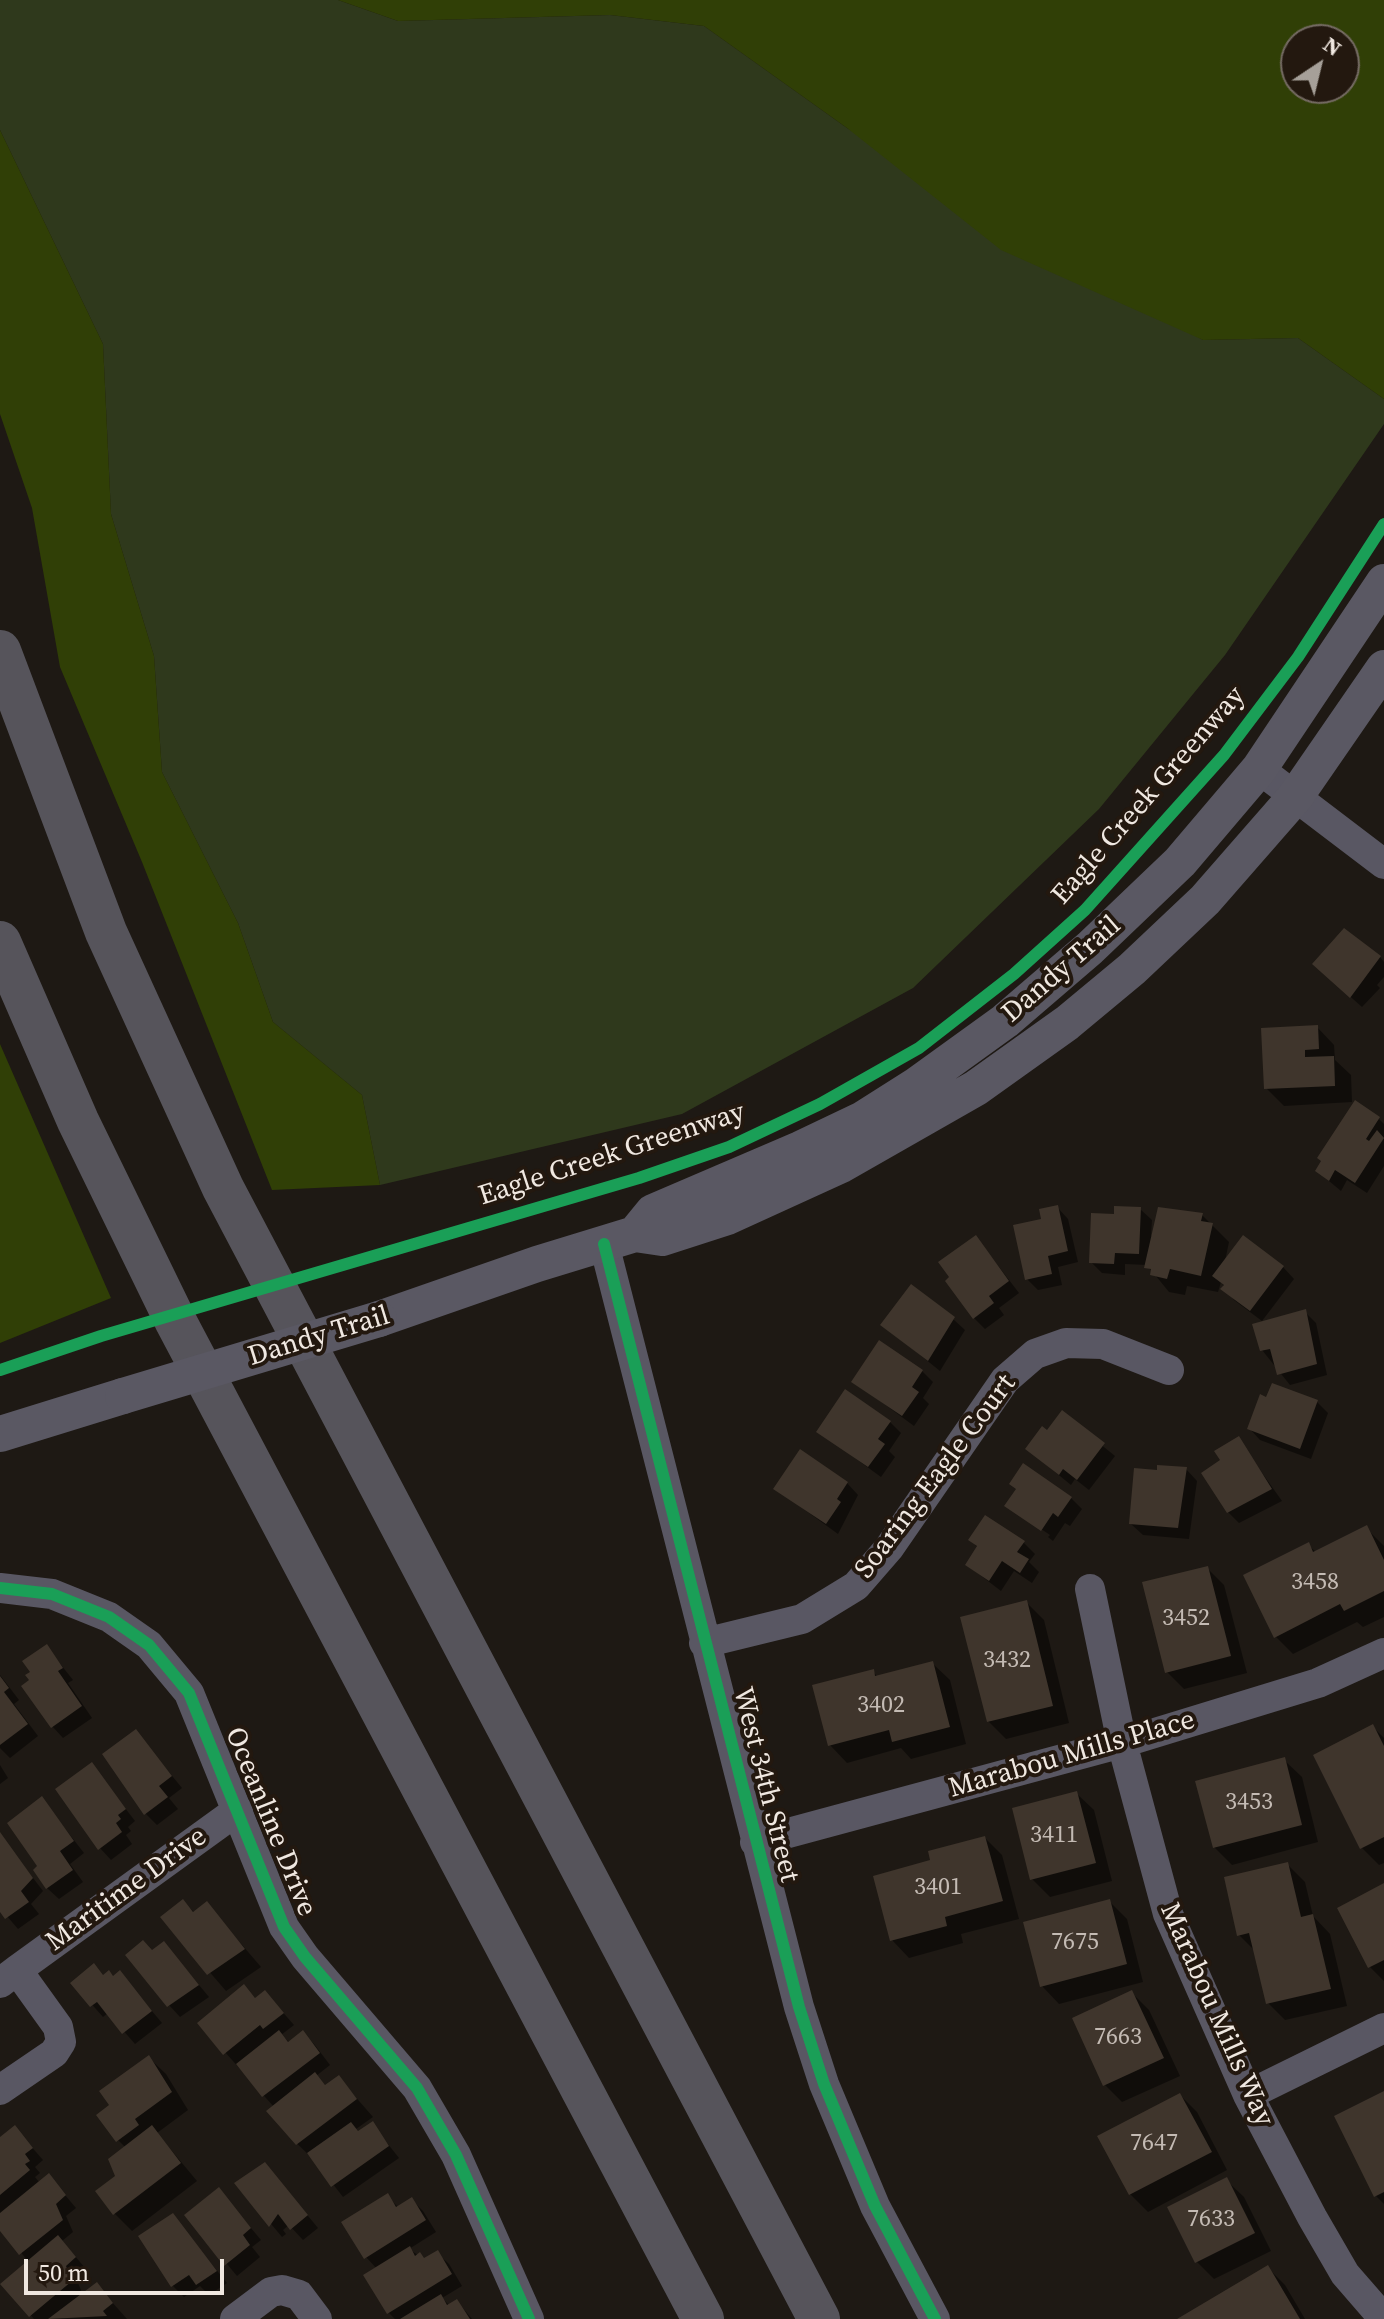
<!DOCTYPE html>
<html>
<head>
<meta charset="utf-8">
<style>
	body { margin:0 }
	#map { position:relative; width:1384px; height:2319px; overflow:hidden; background:#1e1914; font-family:"Source Serif 4",serif }
	canvas { display:block }
	.north { position:absolute; left:1280px; top:24px; width:80px; height:80px; box-sizing:border-box; background:#23180f; border:2px solid #756b63; border-radius:50%; rotate:35deg; font-size:22px; font-weight:700; line-height:32px; text-align:center; color:#f0e8e1 }
	.north::after { content:''; display:block; margin:auto; width:28px; height:36px; background:#a6a099; clip-path:polygon(50% 0,100% 100%,50% 72%,0 100%) }
	.scale { position:absolute; left:24px; top:2259px; width:200px; height:36px; box-sizing:border-box; border:4px solid #f0e8e1; border-top:0; padding-left:10px; font-size:24px; line-height:28px; white-space:nowrap; color:#f0e8e1; -webkit-text-stroke:6px #23180f; paint-order:stroke }
</style>
</head>
<body>
<div id="map">
<canvas width="1384" height="2319"></canvas>
<div class="north">N</div>
<div class="scale">50 m</div>
</div>
<script>
const c = document.querySelector('canvas').getContext('2d');
c.lineJoin = 'round';
function paint(path, color) { c.fillStyle = color; c.fill(path, 'evenodd'); }
const shape = rows => new Path2D(rows.map(r => 'M' + r).join(''));
function stroke(path, color, width, dash) { c.strokeStyle = color; c.lineWidth = width; c.lineCap = dash ? 'butt' : 'round'; c.setLineDash(dash || []); c.stroke(path); }
function label(font, color, halo, rows, align = 'center') {
  c.font = font + ' "Source Serif 4",serif'; c.lineWidth = 8; c.setLineDash([]); c.textBaseline = 'middle'; c.strokeStyle = halo; c.fillStyle = color; for (const [text, x, y, turn = 0] of rows) {
    c.save(); c.translate(x, y); c.rotate((+turn || 0) * Math.PI / 180); c.textAlign = isNaN(turn) ? turn : align; if (halo) c.strokeText(text, 0, 0); c.fillText(text, 0, 0); c.restore();
  }
}
paint(shape([
	[0,0,338,0,398,21,610,15,704,26,847,128,1203,340,1298,338,1384,399,1384,424,1225,655,1099,809,913,988,682,1114,380,1185,362,1095,273,1022,238,923,162,772,154,656,111,514,103,344,0,130]
]), '#2f391c');
paint(shape([
	[338,0,1384,0,1384,399,1298,338,1203,340,1001,250,847,128,704,26,610,15,398,21],
	[1344,40,1344,88,1296,88,1296,40],
	[0,130,103,344,111,514,154,656,162,772,238,923,273,1022,362,1095,380,1185,272,1190,142,862,60,667,32,508,0,414],
	[0,1044,111,1298,0,1343]
]), '#303f06');
paint(shape([
	[1380,957,1384,962,1384,977,1377,985,1380,988,1362,1007,1326,975],
	[1317,1027,1334,1045,1335,1060,1351,1075,1352,1102,1284,1106,1266,1088],
	[1379,1119,1384,1124,1384,1166,1367,1193,1347,1180,1341,1191,1317,1171],
	[1057,1207,1068,1219,1078,1262,1058,1267,1062,1285,1038,1290,1027,1279,1044,1220],
	[1140,1209,1152,1220,1151,1236,1202,1215,1229,1242,1225,1261,1283,1267,1294,1279,1262,1321,1234,1300,1221,1282,1218,1292,1187,1286,1185,1295,1169,1292,1147,1265,1125,1264,1125,1275,1102,1273,1091,1262,1116,1216],
	[976,1237,1019,1293,999,1308,1004,1315,985,1329,974,1318],
	[1305,1312,1316,1323,1327,1375,1290,1385,1262,1350],
	[953,1319,965,1330,940,1371,883,1325],
	[922,1371,933,1382,923,1398,929,1404,914,1426,853,1381],
	[1317,1402,1328,1413,1311,1459,1260,1440,1249,1428],
	[1062,1413,1115,1456,1089,1490,1075,1479,1071,1485,1027,1449,1048,1433],
	[890,1422,901,1433,889,1451,895,1457,881,1477,819,1432],
	[1238,1439,1282,1501,1239,1523,1228,1512,1223,1460],
	[1186,1469,1197,1481,1189,1539,1143,1535,1131,1524],
	[847,1483,858,1495,838,1534,776,1489],
	[1071,1498,1082,1509,1070,1526,1065,1523,1053,1541,1048,1537,1050,1535,1007,1506],
	[1366,1528,1384,1546,1384,1617,1363,1627,1357,1622,1293,1654,1276,1637,1308,1545,1317,1553],
	[971,1540,1023,1542,1035,1554,1029,1562,1039,1572,1032,1583,1014,1571,1001,1591,967,1565,978,1548],
	[1207,1568,1224,1585,1247,1673,1184,1689,1167,1672],
	[1026,1602,1044,1620,1069,1723,1006,1739,988,1721],
	[46,1646,73,1680,68,1683,92,1718,63,1738,52,1726,31,1681],
	[932,1663,950,1680,966,1744,911,1759,901,1748,847,1763,830,1745,873,1672,878,1677],
	[0,1675,19,1700,14,1704,38,1736,10,1758,0,1748],
	[1373,1727,1384,1738,1384,1863,1379,1865,1362,1848],
	[136,1732,182,1788,169,1798,178,1809,157,1825,146,1814],
	[1284,1760,1302,1777,1318,1842,1232,1865,1214,1847],
	[0,1765,8,1778,0,1784],
	[92,1765,135,1821,128,1827,131,1831,126,1835,132,1844,111,1860,100,1848],
	[1076,1793,1094,1810,1112,1881,1050,1897,1032,1879],
	[42,1799,84,1853,70,1864,83,1882,59,1899,47,1888,40,1866],
	[0,1835,43,1891,31,1904,39,1914,18,1929,0,1908],
	[985,1838,1002,1855,1019,1919,961,1934,963,1943,909,1958,892,1940,933,1861],
	[1287,1864,1305,1882,1313,1916,1330,1934,1347,2006,1285,2020,1268,2003,1256,1952,1239,1935],
	[1384,1886,1384,1981,1370,1967],
	[1109,1901,1127,1919,1143,1982,1059,2004,1042,1986],
	[183,1902,195,1913,207,1904,261,1967,226,1991,163,1918],
	[164,1943,209,1997,180,2017,169,2005,153,1952],
	[120,1973,162,2023,135,2044,108,2013,103,2017,73,1983,104,1976,114,1978],
	[244,1987,257,2000,265,1992,294,2025,281,2035,290,2043,303,2033,314,2044,330,2065,316,2076,327,2087,339,2078,373,2117,356,2129,360,2133,372,2124,399,2158,343,2197,315,2161,282,2129,274,2107,199,2023],
	[1131,1992,1149,2010,1180,2076,1122,2102,1105,2085,1074,2019],
	[148,2057,166,2074,188,2110,157,2133,197,2181,132,2231,114,2213,126,2148,118,2140,112,2106],
	[1384,2093,1384,2204,1376,2196],
	[1180,2095,1197,2112,1227,2170,1148,2212,1130,2194],
	[15,2128,43,2160,35,2167,40,2173,35,2177,40,2183,49,2176,76,2208,66,2216,73,2232,62,2241,86,2269,76,2278,83,2295,96,2284,127,2319,34,2319,3,2284,29,2262,0,2228,0,2140],
	[265,2164,318,2228,303,2240,289,2225,283,2230,286,2234,282,2237,237,2183],
	[1226,2180,1244,2197,1271,2251,1214,2279,1197,2262],
	[219,2190,261,2240,252,2247,260,2257,237,2276,187,2216],
	[387,2196,399,2208,412,2200,423,2211,436,2232,409,2249,425,2260,437,2253,449,2264,462,2286,442,2298,450,2306,457,2301,472,2319,395,2319,389,2313,377,2269,366,2257],
	[173,2216,227,2283,209,2295,200,2286,184,2297,173,2286],
	[1268,2268,1285,2285,1305,2319,1181,2319]
]), '#0007');
paint(shape([
	[1344,928,1381,956,1350,998,1312,964],
	[1318,1025,1319,1049,1305,1050,1305,1057,1334,1056,1335,1086,1264,1089,1261,1028],
	[1355,1100,1380,1117,1366,1139,1369,1141,1377,1130,1384,1138,1355,1183,1335,1170,1329,1181,1315,1171,1321,1161,1317,1158],
	[1058,1205,1068,1251,1048,1256,1052,1274,1025,1280,1013,1225,1041,1219,1039,1209],
	[1114,1206,1141,1207,1139,1254,1115,1253,1114,1264,1089,1263,1091,1213,1114,1214],
	[1158,1207,1203,1213,1201,1221,1213,1223,1201,1276,1170,1269,1167,1279,1150,1275,1151,1269,1144,1268],
	[976,1235,1009,1281,989,1296,994,1303,973,1319,945,1281,949,1277,938,1262],
	[1243,1235,1284,1266,1250,1311,1220,1289,1224,1285,1212,1276],
	[911,1284,955,1317,928,1361,880,1325],
	[1306,1309,1317,1364,1277,1375,1270,1349,1260,1351,1252,1324],
	[879,1340,923,1370,912,1387,919,1392,902,1416,851,1382],
	[1272,1383,1318,1400,1300,1449,1247,1429,1260,1394,1266,1397],
	[845,1389,891,1421,878,1439,885,1444,868,1467,816,1432],
	[1062,1410,1105,1443,1077,1480,1063,1469,1059,1475,1025,1449,1042,1426,1047,1430],
	[1239,1436,1272,1489,1227,1513,1201,1473,1220,1460,1214,1451],
	[800,1449,848,1482,837,1499,841,1502,826,1524,773,1489],
	[1023,1463,1072,1497,1058,1517,1053,1513,1041,1531,1004,1506,1016,1489,1009,1484],
	[1157,1465,1187,1467,1178,1528,1129,1524,1134,1468,1157,1470],
	[985,1515,1025,1541,1017,1552,1029,1559,1020,1573,1002,1561,989,1581,965,1565,977,1546,968,1540],
	[1367,1525,1384,1560,1384,1591,1344,1611,1340,1604,1274,1638,1243,1575,1309,1542,1313,1552],
	[1208,1566,1231,1656,1165,1673,1142,1582],
	[1027,1600,1053,1706,987,1722,960,1617],
	[47,1644,63,1668,58,1671,82,1706,51,1728,21,1686,29,1680,25,1675,30,1672,22,1661],
	[933,1661,950,1727,892,1742,889,1730,828,1746,812,1685,874,1669,875,1676],
	[0,1676,9,1688,4,1692,28,1724,0,1745],
	[1373,1724,1384,1746,1384,1837,1360,1849,1313,1755],
	[136,1729,172,1776,159,1786,168,1797,144,1815,102,1754],
	[1285,1757,1302,1825,1213,1848,1195,1781],
	[92,1762,126,1809,118,1815,121,1819,116,1823,122,1832,98,1850,55,1789],
	[1077,1791,1096,1863,1030,1880,1012,1808],
	[42,1796,74,1841,60,1851,73,1870,46,1889,33,1870,37,1866,7,1823],
	[0,1832,33,1878,21,1891,29,1902,5,1919,0,1912],
	[985,1836,1003,1901,945,1917,947,1926,890,1941,873,1876,930,1860,928,1851],
	[1288,1862,1301,1917,1313,1914,1331,1989,1266,2004,1249,1933,1237,1936,1224,1877],
	[1384,1883,1384,1960,1368,1968,1337,1908],
	[183,1899,193,1912,207,1901,245,1949,207,1975,160,1917],
	[1110,1899,1127,1964,1040,1987,1023,1922],
	[143,1940,152,1950,164,1941,199,1985,167,2007,125,1955],
	[94,1963,103,1975,109,1970,113,1976,120,1970,152,2011,122,2034,97,2002,90,2007,70,1983],
	[244,1984,255,1998,265,1990,284,2013,263,2029,260,2025,223,2055,197,2023],
	[1132,1990,1164,2058,1103,2086,1072,2018],
	[279,2030,288,2042,303,2030,320,2053,262,2097,236,2064],
	[149,2055,172,2092,135,2119,139,2125,116,2142,96,2115,109,2105,99,2091],
	[315,2072,325,2085,339,2075,357,2099,296,2145,266,2111],
	[1384,2091,1384,2192,1374,2197,1334,2116],
	[1180,2093,1212,2152,1129,2195,1097,2136],
	[373,2121,389,2146,331,2187,307,2153,351,2122,358,2131],
	[15,2125,33,2148,25,2154,30,2161,25,2164,30,2170,0,2195,0,2137],
	[152,2125,181,2163,113,2215,95,2191,115,2176,108,2159],
	[265,2162,308,2215,290,2230,278,2214,269,2227,234,2183],
	[49,2173,66,2195,56,2204,63,2220,19,2255,0,2231,0,2213],
	[1227,2177,1255,2233,1195,2263,1167,2207],
	[219,2187,251,2228,243,2235,250,2245,224,2266,184,2215],
	[388,2193,396,2207,412,2197,426,2220,364,2259,341,2222],
	[173,2213,217,2271,196,2285,189,2275,171,2287,138,2236],
	[58,2235,76,2257,66,2266,72,2281,29,2317,0,2284],
	[410,2246,415,2256,420,2252,424,2258,438,2250,452,2274,387,2314,363,2275],
	[1268,2265,1300,2319,1177,2319],
	[97,2282,113,2303,103,2311,107,2316,48,2319],
	[441,2294,447,2305,457,2299,470,2319,400,2319]
]), '#3f352c');
stroke(shape([
	[1259,769,1384,864],
	[604,1244,799,2007,824,2084,875,2206,935,2319],
	[0,1588,52,1594,109,1617,149,1645,189,1693,284,1927,305,1957,417,2088,456,2155,529,2319],
	[1090,1589,1122,1743,1168,1914,1248,2095,1312,2217,1345,2274,1384,2319],
	[704,1643,802,1619,856,1586,889,1548,1005,1380,1035,1354,1066,1343,1103,1344,1169,1370],
	[755,1842,1122,1743,1318,1683,1384,1653],
	[17,1970,238,1810],
	[0,1983,17,1970,58,2027,61,2042,54,2053,0,2090],
	[1248,2095,1384,2028],
	[235,2319,271,2292,282,2290,299,2295,317,2319]
]), '#595763', 30);
stroke(shape([
	[635,1234,653,1212,800,1149,863,1119,915,1086,1005,1021,1090,948,1180,862,1259,769,1384,582],
	[379,1319,537,1264,635,1234,662,1238,727,1217,841,1165,976,1088,1067,1023,1132,969,1205,900,1295,797,1384,668],
	[0,1434,123,1396]
]), '#5a5863', 36);
stroke(shape([
	[0,651,106,932,223,1188,819,2319],
	[0,942,78,1121,176,1322,703,2319]
]), '#56545b', 42);
stroke(shape([
	[123,1396,379,1319]
]), '#5a5863', 36);
stroke(shape([
	[604,1244,799,2007,824,2084,875,2206,935,2319],
	[0,1370,101,1336,639,1178,729,1147,820,1104,919,1048,1014,974,1085,910,1224,755,1298,657,1384,524],
	[0,1588,52,1594,109,1617,149,1645,189,1693,284,1927,305,1957,417,2088,456,2155,529,2319]
]), '#1a9f57', 12);
label('24px', '#c4bbb4', null, [
	["3458",1315,1583],
	["3452",1186,1619],
	["3432",1007,1661],
	["3402",881,1706],
	["3453",1249,1803],
	["3411",1054,1836],
	["3401",938,1888],
	["7675",1075,1943],
	["7663",1118,2038],
	["7647",1154,2144],
	["7633",1211,2220]
]);
label('28px', '#f0e8e1', '#23180f', [
	["Eagle Creek Greenway",1149,796,-49],
	["Dandy Trail",1062,970,-41],
	["Eagle Creek Greenway",612,1155,-18],
	["Dandy Trail",319,1337,-17],
	["Soaring Eagle Court",936,1477,-53],
	["Marabou Mills Place",1072,1755,-16],
	["West 34th Street",765,1785,76],
	["Oceanline Drive",270,1822,68],
	["Maritime Drive",127,1890,-36],
	["Marabou Mills Way",1216,2015,66]
]);
</script>
</body>
</html>
